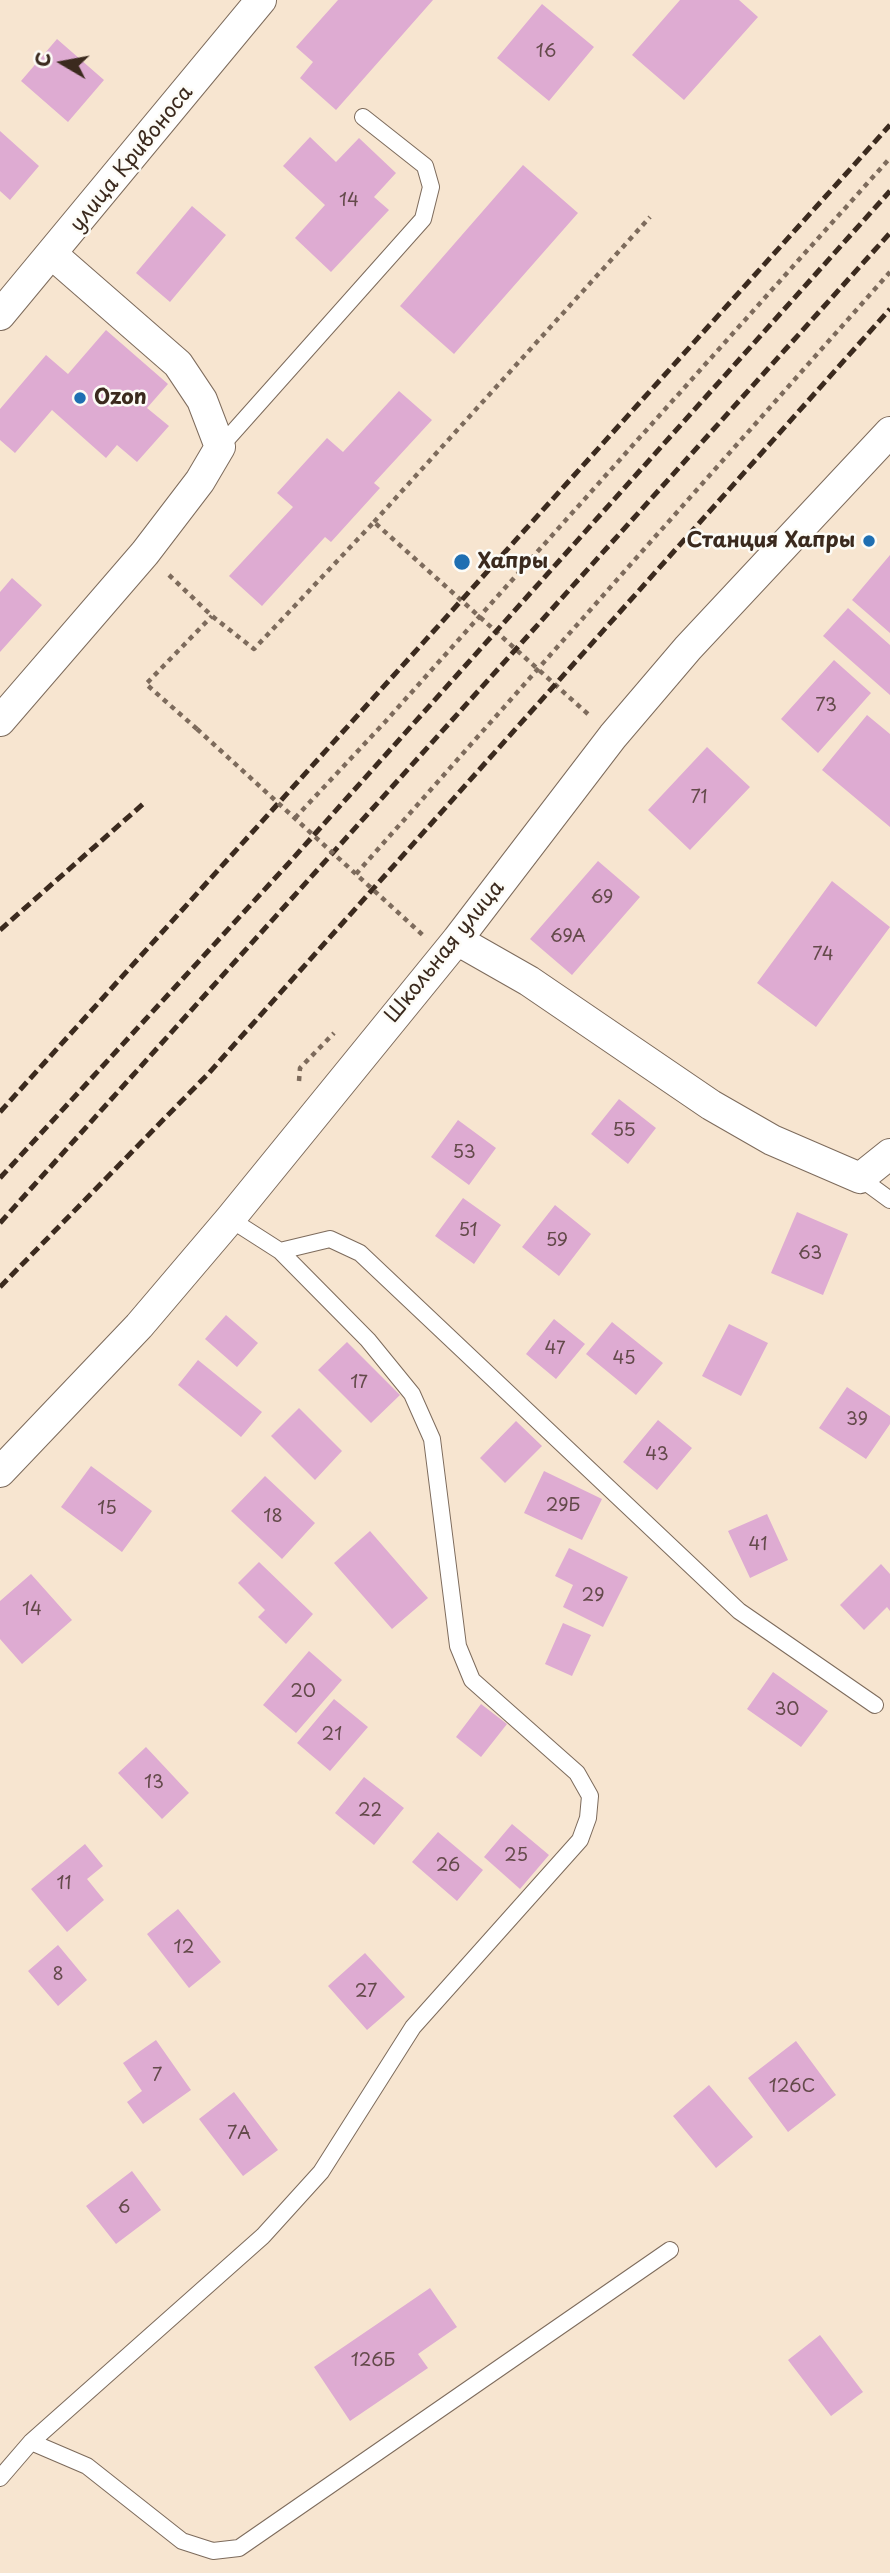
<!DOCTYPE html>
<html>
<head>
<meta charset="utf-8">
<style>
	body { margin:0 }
	#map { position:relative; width:890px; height:2573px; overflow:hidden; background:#f7e5d0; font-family:"Playpen Sans",sans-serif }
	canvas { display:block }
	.north { position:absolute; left:28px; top:28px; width:70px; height:70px; -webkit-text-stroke:5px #fdfcf7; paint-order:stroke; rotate:280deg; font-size:19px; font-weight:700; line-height:28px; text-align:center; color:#3b2a1e }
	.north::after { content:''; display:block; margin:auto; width:24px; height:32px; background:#3b2a1e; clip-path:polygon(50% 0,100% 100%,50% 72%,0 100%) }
</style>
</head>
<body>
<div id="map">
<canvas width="890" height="2573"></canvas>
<div class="north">С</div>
</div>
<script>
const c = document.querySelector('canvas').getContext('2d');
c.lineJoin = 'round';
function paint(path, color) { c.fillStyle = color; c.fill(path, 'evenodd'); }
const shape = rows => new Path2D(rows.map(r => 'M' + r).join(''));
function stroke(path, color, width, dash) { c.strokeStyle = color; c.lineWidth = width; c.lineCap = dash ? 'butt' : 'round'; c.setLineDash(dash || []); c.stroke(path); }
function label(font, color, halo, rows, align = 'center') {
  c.font = font + ' "Playpen Sans",sans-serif'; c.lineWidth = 5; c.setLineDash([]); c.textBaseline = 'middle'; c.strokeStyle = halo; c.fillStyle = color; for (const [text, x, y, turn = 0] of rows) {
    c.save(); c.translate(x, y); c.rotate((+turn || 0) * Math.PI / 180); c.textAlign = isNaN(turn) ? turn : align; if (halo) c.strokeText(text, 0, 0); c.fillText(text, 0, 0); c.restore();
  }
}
paint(shape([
	[338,0,433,0,336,110,300,78,313,62,296,47],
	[680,0,739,0,758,17,684,100,632,55],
	[542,4,594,47,549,101,497,58],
	[57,39,104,80,68,122,21,81],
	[0,131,39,166,10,200,0,191],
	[310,137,336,162,359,138,396,173,374,197,389,210,331,272,295,238,325,205,283,166],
	[523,165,578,213,454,354,400,306],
	[192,206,226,235,170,302,136,273],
	[106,330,168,384,147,408,169,426,137,462,117,445,106,458,52,410,15,453,0,440,0,409,46,355,68,374],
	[399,391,432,420,374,483,380,488,331,542,325,537,262,606,229,576,293,507,277,493,327,438,343,452],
	[890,555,890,633,852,600],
	[12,578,42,605,0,652,0,592],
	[848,608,890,645,890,695,823,636],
	[834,660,871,693,818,753,781,719],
	[867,715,890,734,890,827,822,770],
	[707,747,750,787,690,850,648,810],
	[598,861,640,897,572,975,530,939],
	[832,881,890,927,816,1027,757,983],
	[619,1099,656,1128,628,1164,591,1134],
	[458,1120,496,1148,469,1185,431,1157],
	[463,1198,501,1225,474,1264,435,1236],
	[555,1205,591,1234,559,1276,522,1247],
	[797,1212,848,1234,823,1295,771,1273],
	[226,1315,258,1343,237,1367,205,1339],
	[554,1319,585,1344,556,1379,526,1354],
	[612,1322,663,1363,636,1395,586,1354],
	[729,1324,768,1343,741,1396,702,1376],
	[347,1342,400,1395,371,1423,318,1370],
	[198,1360,262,1412,241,1437,178,1385],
	[847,1387,890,1416,890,1424,866,1459,819,1428],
	[299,1408,342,1451,315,1480,271,1436],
	[658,1420,692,1448,657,1490,623,1462],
	[516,1421,542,1446,505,1483,480,1458],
	[91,1466,152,1511,122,1552,61,1507],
	[544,1471,602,1499,582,1540,524,1513],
	[265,1476,315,1523,282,1559,231,1511],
	[767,1514,788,1560,750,1578,728,1531],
	[370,1531,428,1598,392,1629,334,1563],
	[569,1548,628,1577,603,1627,563,1607,573,1585,555,1576],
	[259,1562,313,1614,286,1644,258,1617,265,1610,238,1583],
	[881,1564,890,1574,890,1611,887,1607,864,1630,840,1605],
	[31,1574,72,1620,22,1664,0,1639,0,1601],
	[563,1623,591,1635,572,1676,545,1664],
	[309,1651,342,1680,296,1733,263,1705],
	[773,1672,828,1711,801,1747,747,1709],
	[334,1699,368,1727,330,1771,297,1743],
	[481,1704,507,1724,481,1757,456,1737],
	[146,1747,189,1793,162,1819,118,1773],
	[364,1777,404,1808,374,1845,335,1813],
	[512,1824,549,1855,520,1889,484,1857],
	[438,1832,483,1870,457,1901,412,1862],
	[85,1844,103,1866,87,1879,104,1900,67,1932,31,1889],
	[178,1909,221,1962,189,1988,147,1934],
	[58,1945,87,1980,58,2006,28,1971],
	[365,1953,405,1997,367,2030,328,1986],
	[156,2040,191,2090,143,2124,127,2102,142,2091,123,2063],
	[796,2041,836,2095,788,2132,748,2078],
	[709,2085,753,2137,716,2168,673,2116],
	[234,2092,278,2150,243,2176,199,2119],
	[132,2171,161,2210,116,2244,86,2206],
	[430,2288,457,2327,418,2354,428,2368,350,2421,314,2367],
	[820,2335,863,2392,831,2416,788,2360]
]), '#deabd2');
const service = shape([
	[220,447,423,219,431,187,425,166,363,117],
	[860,1178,890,1200],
	[280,1251,330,1239,360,1253,739,1611,875,1705],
	[31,2442,87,2466,182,2541,213,2551,239,2548,670,2250],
	[0,2478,31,2442,263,2236,321,2172,413,2027,580,1840,588,1818,590,1796,577,1773,472,1680,458,1646,432,1439,412,1394,368,1340,280,1251,230,1219]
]);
const minor = shape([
	[0,315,261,0],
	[0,721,145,553,200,481,220,447,202,400,178,364,53,255],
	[457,940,529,981,711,1105,772,1140,860,1178,890,1154],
	[0,1472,139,1326,230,1219,457,940,613,736,688,648,890,432]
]);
stroke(service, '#7d6b5c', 18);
stroke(minor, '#7d6b5c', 32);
stroke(shape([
	[374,522,650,217],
	[169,575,212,616,254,649,374,522,589,715],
	[197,729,146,684,212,616],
	[295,818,385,722,890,158],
	[356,874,890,272],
	[299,1081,300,1068,334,1033]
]), '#7d6b5c', 4.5, [5, 5]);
stroke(service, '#fff', 16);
stroke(minor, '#fff', 30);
stroke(shape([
	[0,930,143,804],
	[0,1112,890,125],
	[0,1178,288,864,890,191],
	[0,1223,890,233],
	[0,1287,208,1074,890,309]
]), '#3b2a1e', 5, [10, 5]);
stroke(shape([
	[197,729,426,938]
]), '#7d6b5c', 4.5, [5, 5]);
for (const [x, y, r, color] of [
	[80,398,7,"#1f6fb2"],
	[869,541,7,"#1f6fb2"],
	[462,562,9,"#1f6fb2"]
]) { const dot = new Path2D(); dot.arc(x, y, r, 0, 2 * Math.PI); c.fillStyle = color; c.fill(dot); stroke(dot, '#fdfcf7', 2.5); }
label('18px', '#644a4b', null, [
	["16",546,52],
	["14",349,201],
	["73",826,706],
	["71",699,798],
	["69",602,898],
	["69А",568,937],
	["74",823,955],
	["55",624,1131],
	["53",464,1153],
	["51",468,1231],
	["59",557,1241],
	["63",810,1254],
	["47",555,1349],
	["45",624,1359],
	["17",359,1383],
	["39",857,1420],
	["43",657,1455],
	["29Б",563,1506],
	["15",107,1509],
	["18",273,1517],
	["41",758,1545],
	["29",593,1596],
	["14",32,1610],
	["20",303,1692],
	["30",787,1710],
	["21",332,1735],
	["13",154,1783],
	["22",370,1811],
	["25",516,1856],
	["26",448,1866],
	["11",64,1884],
	["12",184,1948],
	["8",58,1975],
	["27",366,1992],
	["7",157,2076],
	["126С",792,2087],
	["7А",239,2134],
	["6",124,2208],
	["126Б",373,2361]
]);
label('21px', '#3b2a1e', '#fdfcf7', [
	["улица Кривоноса",132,159,-51],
	["Школьная улица",445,952,-51]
]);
label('bold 21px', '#3b2a1e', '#fdfcf7', [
	["Ozon",94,398],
	["Станция Хапры",855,541,"right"],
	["Хапры",478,562]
], 'left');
</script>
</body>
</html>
